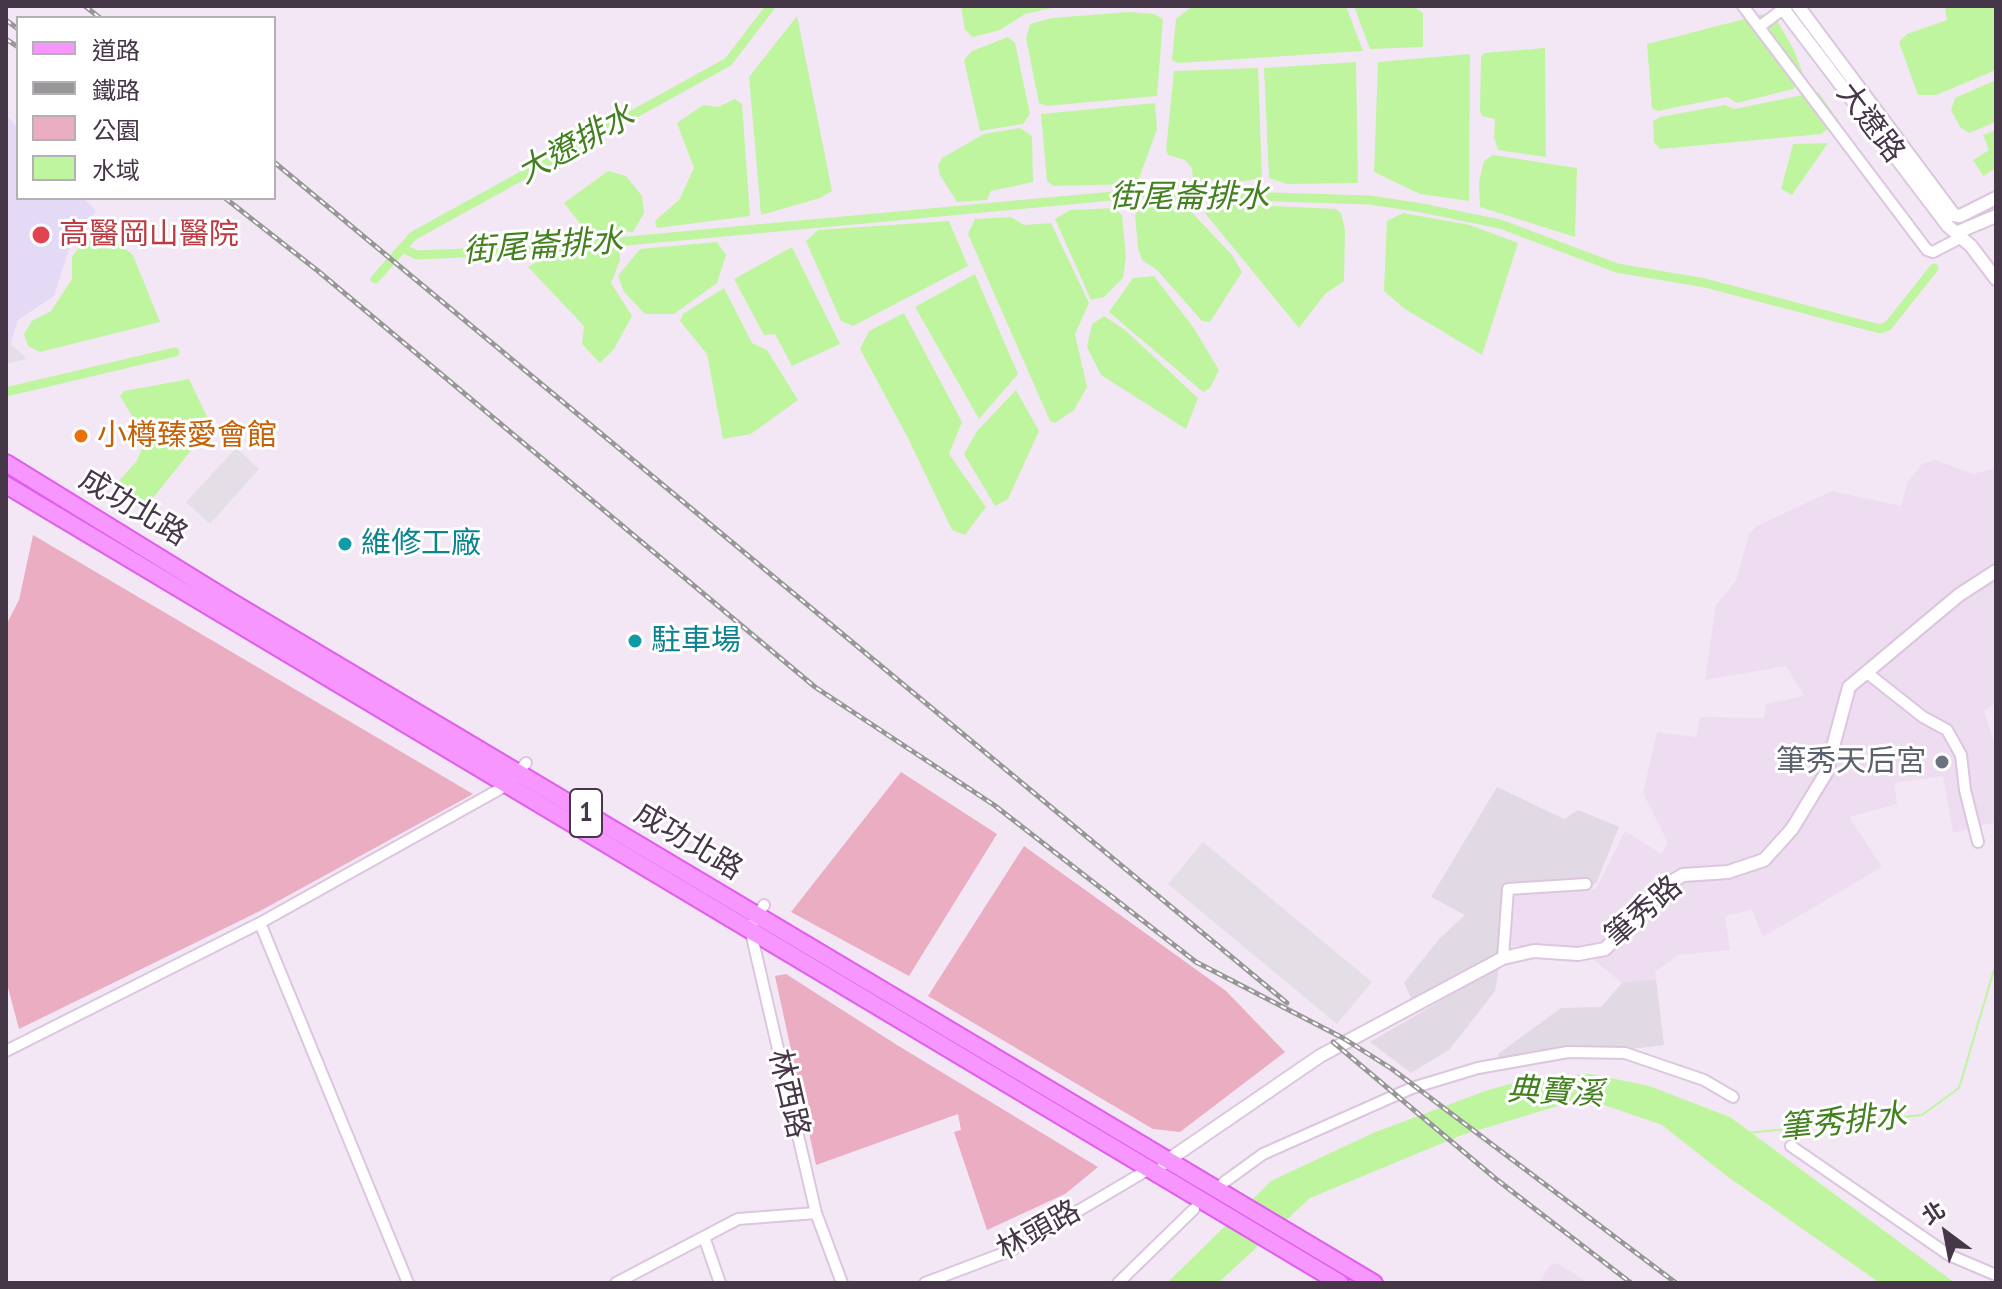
<!DOCTYPE html>
<html>
<head>
<meta charset="utf-8">
<style>
	body { margin:0 }
	#map { position:relative; width:2002px; height:1289px; overflow:hidden; background:#f3e7f5; font-family:"PT Sans Narrow","Noto Sans TC",sans-serif }
	canvas { display:block }
	.frame { position:absolute; inset:0; border:8px solid #453648; pointer-events:none }
	.legend { position:absolute; left:16px; top:16px; width:260px; height:184px; box-sizing:border-box; background:#fff; border:2px solid #b5afb6; margin:0; padding:10px 14px; list-style:none; font-size:24px; color:#453648 }
	.legend li { display:flex; align-items:center; gap:16px; height:40px }
	.legend b { width:40px; border:2px solid #b5afb6 }
	.north { position:absolute; left:1906px; top:1193px; width:80px; height:80px; -webkit-text-stroke:6px #fff; paint-order:stroke; rotate:328deg; font-size:22px; font-weight:700; line-height:32px; text-align:center; color:#453648 }
	.north::after { content:''; display:block; margin:auto; width:28px; height:36px; background:#453648; clip-path:polygon(50% 0,100% 100%,50% 72%,0 100%) }
</style>
</head>
<body>
<div id="map">
<canvas width="2002" height="1289"></canvas>
<div class="frame"></div>
<ul class="legend">
<li><b style="height:10px;background:#f796ff"></b>道路</li>
<li><b style="height:10px;background:#979797"></b>鐵路</li>
<li><b style="height:22px;background:#ebadc2"></b>公園</li>
<li><b style="height:22px;background:#c0f5a0"></b>水域</li>
</ul>
<div class="north">北</div>
</div>
<script>
const c = document.querySelector('canvas').getContext('2d');
c.lineJoin = 'round';
function paint(path, color) { c.fillStyle = color; c.fill(path, 'evenodd'); }
const shape = rows => new Path2D(rows.map(r => 'M' + r).join(''));
function stroke(path, color, width, dash) { c.strokeStyle = color; c.lineWidth = width; c.lineCap = dash ? 'butt' : 'round'; c.setLineDash(dash || []); c.stroke(path); }
function label(font, color, halo, rows, align = 'center') {
  c.font = font + ' "PT Sans Narrow","Noto Sans TC",sans-serif'; c.lineWidth = 6; c.setLineDash([]); c.textBaseline = 'middle'; c.strokeStyle = halo; c.fillStyle = color; for (const [text, x, y, turn = 0] of rows) {
    c.save(); c.translate(x, y); c.rotate((+turn || 0) * Math.PI / 180); c.textAlign = isNaN(turn) ? turn : align; if (halo) c.strokeText(text, 0, 0); c.fillText(text, 0, 0); c.restore();
  }
}
paint(shape([
	[1936,460,1973,474,1996,468,1996,703,1984,711,1996,748,1996,822,1953,833,1943,776,1894,783,1897,804,1849,817,1882,867,1763,937,1752,910,1725,916,1730,950,1678,955,1655,972,1656,979,1622,983,1578,947,1512,946,1510,892,1596,889,1625,831,1661,854,1668,843,1643,793,1657,732,1696,737,1700,717,1764,718,1766,704,1804,696,1786,666,1705,680,1716,605,1736,581,1749,534,1757,526,1832,491,1901,506,1907,484,1922,464],
	[1557,1263,1588,1283,1539,1283,1550,1265]
]), '#eedcf0');
paint(shape([
	[1497,787,1564,819,1578,810,1619,827,1596,884,1504,885,1500,952,1412,1000,1404,983,1440,938,1465,915,1431,897],
	[1499,967,1495,991,1449,1050,1411,1073,1370,1042],
	[1656,979,1664,1045,1499,1065,1498,1054,1561,1008,1601,1007,1622,983]
]), '#e1d9e4');
paint(shape([
	[6,115,18,128,18,198,84,198,96,211,72,240,54,296,18,320,10,345,6,341]
]), '#e4daf6');
paint(shape([
	[33,535,473,794,262,910,19,1029,6,980,6,625,19,600],
	[901,772,997,834,909,976,791,912],
	[1024,846,1226,991,1285,1052,1180,1132,1153,1129,928,996],
	[786,974,897,1045,1098,1167,1065,1194,987,1230,954,1132,961,1130,958,1114,816,1165,775,976]
]), '#ebadc2');
paint(shape([
	[6,341,15,348,27,359,6,364],
	[236,448,259,469,210,524,186,502],
	[1203,842,1372,982,1337,1024,1168,884]
]), '#e4dfe6');
paint(shape([
	[961,6,1061,6,1025,14,1000,30,973,37,965,30],
	[1346,6,1363,51,1178,63,1172,60,1176,19,1191,7],
	[1413,6,1423,13,1423,47,1370,49,1354,6],
	[1996,6,1996,70,1936,95,1918,95,1899,42,1907,34,1947,20,1945,7],
	[1129,12,1154,14,1163,19,1157,96,1046,106,1039,103,1026,38,1030,24,1052,18],
	[1772,12,1793,48,1806,81,1793,89,1737,103,1727,97,1658,111,1652,108,1647,44],
	[797,16,832,191,820,198,761,215,749,77],
	[1008,37,1015,43,1030,114,1023,124,980,131,964,60,972,51],
	[1545,48,1546,157,1498,150,1494,137,1495,119,1482,116,1480,111,1481,57,1484,53],
	[1470,54,1469,201,1420,194,1374,172,1378,62],
	[1356,62,1358,183,1287,184,1269,178,1264,68],
	[1258,68,1262,178,1245,181,1193,180,1192,168,1185,160,1168,155,1166,150,1174,71],
	[1996,80,1996,122,1969,133,1960,127,1951,110,1955,98],
	[1818,92,1839,121,1821,134,1660,149,1654,142,1653,121,1660,117,1725,105,1734,109],
	[735,99,742,104,750,216,657,228,655,221,679,200,694,168,677,123,703,105,718,107],
	[1155,103,1157,129,1137,184,1053,186,1047,181,1041,114],
	[1020,128,1032,136,1033,182,991,191,987,200,957,202,940,175,938,165,942,158,984,134],
	[1996,130,1996,168,1983,176,1973,160,1989,150,1983,135],
	[1828,143,1792,195,1781,189,1793,144],
	[1493,155,1577,168,1575,237,1480,207,1479,182,1484,161],
	[608,171,626,176,642,196,644,213,633,232,586,231,564,203],
	[1184,204,1232,255,1242,272,1210,322,1202,321,1157,270,1142,260,1138,248,1135,215,1142,206],
	[1232,204,1336,209,1341,213,1345,230,1344,281,1325,294,1299,328,1204,212,1204,205],
	[1115,208,1122,215,1126,257,1123,278,1104,297,1091,300,1055,219,1070,210],
	[1403,213,1470,225,1518,243,1482,355,1405,309,1384,291,1387,221],
	[1011,217,1024,225,1051,223,1089,303,1075,334,1087,387,1074,410,1055,423,1050,421,968,234,975,219],
	[949,221,968,266,853,326,841,321,806,241,818,230],
	[104,237,116,241,133,255,160,322,40,352,28,346,24,334,32,321,51,311,72,279,72,257,82,243],
	[717,242,726,255,717,283,674,314,645,314,624,292,618,276,640,249],
	[619,245,620,260,611,283,632,316,614,349,600,363,582,344,584,326,528,267,542,259],
	[792,247,840,344,792,366,775,334,764,335,734,279],
	[975,274,1018,374,979,419,915,307],
	[1154,276,1193,327,1219,370,1210,388,1203,392,1109,312,1133,278],
	[724,288,752,343,767,350,798,400,751,434,723,439,707,354,680,321,683,314],
	[904,313,962,422,949,454,986,507,965,535,952,530,909,440,860,349,869,331],
	[1104,316,1125,330,1198,398,1186,429,1101,375,1087,347,1092,324],
	[189,379,209,421,208,429,146,507,139,508,116,492,116,484,136,462,142,449,143,434,120,396,124,391],
	[1016,390,1039,431,1008,499,995,506,964,454,977,431],
	[1591,1074,1649,1086,1730,1117,1955,1283,1880,1283,1728,1177,1662,1125,1604,1105,1571,1102,1462,1135,1310,1198,1218,1283,1167,1283,1271,1181,1373,1133,1485,1091,1531,1078]
]), '#c0f5a0');
stroke(shape([
	[1748,1133,1922,1115,1959,1088,1996,963]
]), '#c0f5a0', 2);
stroke(shape([
	[402,248,417,255,530,250,1145,193,1370,200,1422,208,1500,224,1617,268,1705,283,1880,329,1888,326,1934,268],
	[375,279,413,236,728,62,771,6],
	[6,392,175,352]
]), '#c0f5a0', 9);
const minor = shape([
	[1743,6,1927,250,1933,252,1962,237],
	[1759,27,1787,6],
	[1866,672,1923,717,1947,730,1961,755,1965,790,1978,842],
	[764,905,750,928,816,1213,842,1283],
	[260,923,408,1283],
	[1503,958,1508,889,1586,884],
	[6,1051,260,923,507,785,526,763],
	[1791,1146,1949,1255,1996,1275],
	[1223,1183,1263,1154,1412,1088,1478,1068,1568,1052,1625,1053,1704,1080,1733,1097],
	[704,1237,720,1283],
	[616,1283,738,1219,816,1213],
	[925,1283,1012,1250,1149,1169],
	[1118,1283,1194,1209]
]);
const tertiary = shape([
	[1781,6,1948,226,1971,246,1996,279],
	[1798,6,1954,215,1960,216,1996,198],
	[1958,232,1996,216],
	[1164,1163,1320,1056,1503,958,1534,951,1578,954,1605,949,1671,882,1683,875,1728,872,1764,860,1792,829,1826,773,1849,687,1959,595,1996,571]
]);
const primary = shape([
	[6,463,230,601,1374,1283],
	[6,485,1340,1283]
]);
stroke(minor, '#dcc6df', 14);
stroke(tertiary, '#dcc6df', 16);
stroke(primary, '#df5eec', 20);
stroke(minor, '#fff', 10);
stroke(tertiary, '#fff', 12);
stroke(primary, '#f796ff', 16);
const rail = shape([
	[85,6,100,18],
	[6,20,18,29],
	[6,39,18,47],
	[274,162,1287,1003],
	[225,198,318,271,815,687,994,805,1196,962,1343,1038,1392,1069,1676,1283],
	[1333,1042,1496,1179,1631,1283]
]);
stroke(rail, '#979797', 5);
stroke(rail, '#fff', 2, [6]);
for (const [x, y, r, color] of [
	[41,235,10,"#e0444e"],
	[81,436,8,"#e8710a"],
	[345,544,8,"#0f9aa8"],
	[635,641,8,"#0f9aa8"],
	[1942,762,8,"#6b7280"]
]) { const dot = new Path2D(); dot.arc(x, y, r, 0, 2 * Math.PI); c.fillStyle = color; c.fill(dot); stroke(dot, '#fff', 3); }
for (const [x, y, w] of [
	[586,813,32]
]) { const box = new Path2D(); box.roundRect(x - w / 2, y - 24, w, 48, 6); c.fillStyle = '#fff'; c.fill(box); stroke(box, '#453648', 2); }
label('bold 28px', '#453648', null, [
	["1",586,813]
]);
label('30px', '#453648', '#fff', [
	["大遼路",1870,123,53],
	["成功北路",133,508,31],
	["成功北路",688,842,31],
	["筆秀路",1644,912,-41],
	["林西路",788,1094,77],
	["林頭路",1039,1231,-29]
]);
label('30px', '#be3a42', '#fff', [
	["高醫岡山醫院",59,235]
], 'left');
label('30px', '#c56008', '#fff', [
	["小樽臻愛會館",97,436]
], 'left');
label('30px', '#0d838f', '#fff', [
	["維修工廠",361,544],
	["駐車場",651,641]
], 'left');
label('30px', '#5b616d', '#fff', [
	["筆秀天后宮",1926,762]
], 'right');
label('italic 32px', '#43801f', '#fff', [
	["大遼排水",576,145,-29],
	["街尾崙排水",1189,198],
	["街尾崙排水",543,247,-4],
	["典寶溪",1555,1093,3],
	["筆秀排水",1843,1123,-6]
]);
</script>
</body>
</html>
